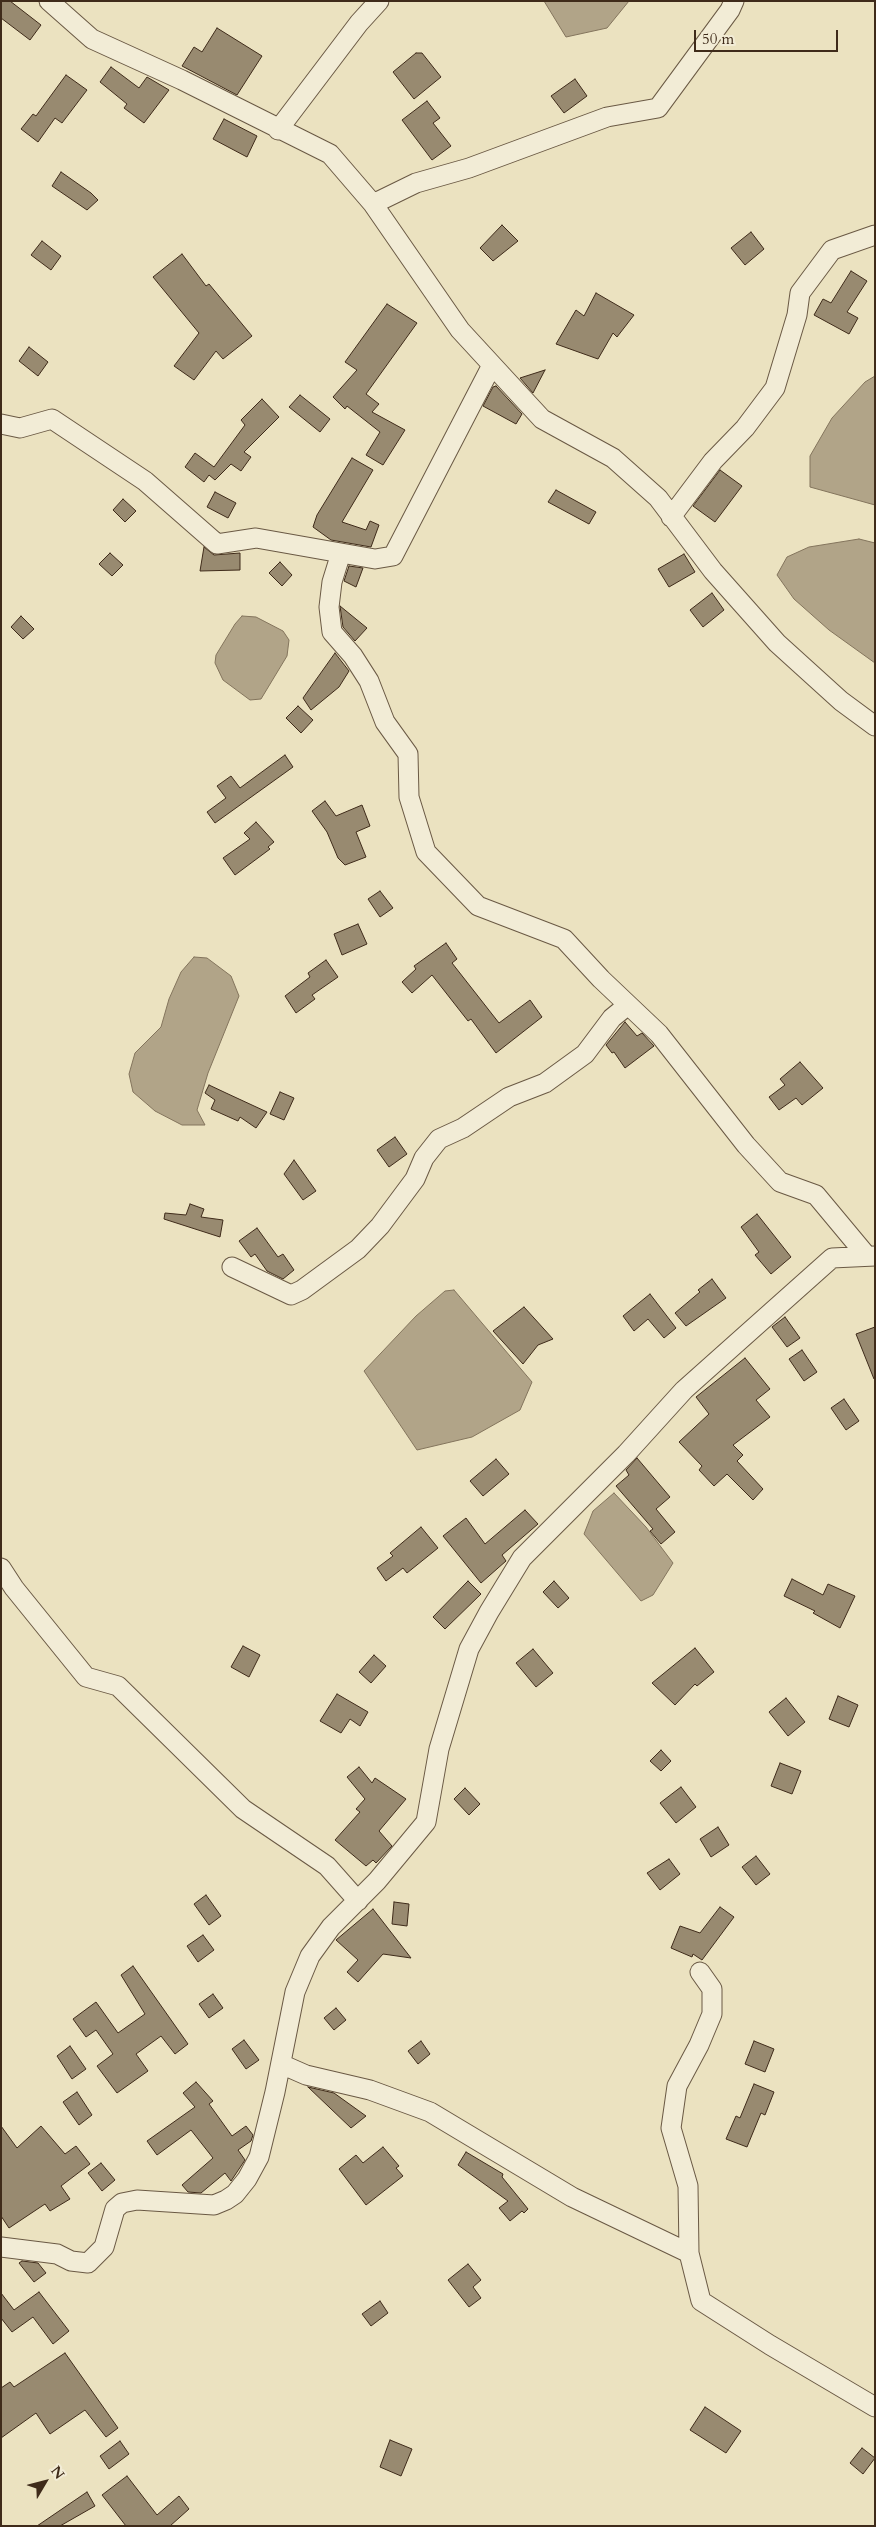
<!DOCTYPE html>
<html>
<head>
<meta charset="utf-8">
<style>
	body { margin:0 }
	#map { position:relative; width:876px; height:2527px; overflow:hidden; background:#ebe2c0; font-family:Cardo,serif }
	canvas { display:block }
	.frame { position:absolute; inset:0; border:2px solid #3f2b1a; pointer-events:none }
	.north { position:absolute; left:20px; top:2457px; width:50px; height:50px; -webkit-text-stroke:4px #f2ecd6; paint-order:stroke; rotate:53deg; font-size:14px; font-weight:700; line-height:20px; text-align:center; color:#3f2b1a }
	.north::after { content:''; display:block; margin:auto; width:18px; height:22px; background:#3f2b1a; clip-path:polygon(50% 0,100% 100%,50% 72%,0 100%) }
	.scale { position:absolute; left:694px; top:30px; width:144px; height:22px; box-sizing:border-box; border:2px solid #3f2b1a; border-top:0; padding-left:6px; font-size:15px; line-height:18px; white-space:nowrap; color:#3f2b1a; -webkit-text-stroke:4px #f2ecd6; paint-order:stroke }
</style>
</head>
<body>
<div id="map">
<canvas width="876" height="2527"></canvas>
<div class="frame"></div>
<div class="north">N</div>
<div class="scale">50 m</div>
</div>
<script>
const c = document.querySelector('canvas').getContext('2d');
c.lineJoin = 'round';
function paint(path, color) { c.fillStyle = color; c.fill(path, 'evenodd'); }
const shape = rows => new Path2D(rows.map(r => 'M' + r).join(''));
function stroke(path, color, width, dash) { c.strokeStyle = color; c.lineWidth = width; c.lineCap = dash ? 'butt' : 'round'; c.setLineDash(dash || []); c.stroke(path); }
const water = shape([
	[544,1,629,1,607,28,566,37,544,1],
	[875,376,875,505,810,487,810,456,832,418,865,382,875,376],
	[859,539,875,543,875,663,829,630,794,599,777,575,787,557,809,547,859,539],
	[242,616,256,617,283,631,289,640,287,656,261,699,250,700,223,680,215,663,216,655,235,624,242,616],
	[194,957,207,958,231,976,239,996,208,1073,197,1110,205,1125,182,1125,155,1111,133,1092,129,1074,135,1053,161,1027,169,999,181,972,194,957],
	[454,1290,532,1382,520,1410,472,1437,417,1450,364,1371,416,1316,445,1291,454,1290],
	[614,1493,646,1527,673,1563,653,1595,641,1601,584,1534,593,1511,614,1493]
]);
paint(water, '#b1a488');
stroke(water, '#83745c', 1);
const building = shape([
	[1,1,10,1,41,25,30,40,1,18,1,1],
	[217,28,262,56,237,95,182,66,194,47,202,52,217,28],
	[416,53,422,53,441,77,414,99,393,72,416,53],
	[111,67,139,88,147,77,169,90,144,123,124,108,127,104,100,82,111,67],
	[66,75,87,90,62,123,55,118,38,142,21,129,33,114,36,116,66,75],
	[575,79,587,96,564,113,551,96,575,79],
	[427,101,440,118,433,123,451,146,432,160,402,120,427,101],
	[224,119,257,136,247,157,213,139,224,119],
	[61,172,91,193,98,200,87,210,52,186,61,172],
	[502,225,518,241,493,261,480,248,502,225],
	[751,232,764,249,745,265,731,248,751,232],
	[42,241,61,256,51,270,31,255,42,241],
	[182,254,206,286,209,284,252,336,223,359,216,351,194,380,174,366,199,333,153,277,182,254],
	[851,271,867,281,847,312,858,318,849,334,814,315,823,299,831,303,851,271],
	[596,293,634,315,617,337,613,333,598,359,556,344,576,310,584,316,596,293],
	[387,304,417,323,366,394,379,404,372,412,405,430,383,465,366,455,380,432,347,406,345,409,333,397,357,370,345,362,387,304],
	[29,347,48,362,38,376,19,361,29,347],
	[545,370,533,393,520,378,545,370],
	[496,386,522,414,516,424,483,406,493,387,496,386],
	[300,395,330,419,320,432,289,407,300,395],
	[262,399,279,417,244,452,251,457,241,471,231,464,215,480,209,475,204,482,185,467,195,453,214,467,245,425,241,420,262,399],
	[352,458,373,470,342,522,366,530,370,521,379,525,371,547,331,540,313,527,317,515,352,458],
	[720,470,742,486,715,522,693,506,720,470],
	[556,490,596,512,589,524,548,502,556,490],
	[215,492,236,503,228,518,207,507,215,492],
	[123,499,136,511,125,522,113,510,123,499],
	[204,547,214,555,240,553,240,570,200,571,204,547],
	[110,553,123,565,112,576,99,564,110,553],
	[684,554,695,572,669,587,658,569,684,554],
	[280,562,292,575,282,586,269,573,280,562],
	[349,566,363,568,356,587,344,581,349,566],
	[712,593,724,610,703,627,690,610,712,593],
	[340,606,367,628,355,641,343,627,340,606],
	[21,616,34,629,23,639,11,627,21,616],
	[335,653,349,671,339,687,311,710,303,698,335,653],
	[298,706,313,720,301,733,286,718,298,706],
	[285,755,293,767,215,823,207,812,226,798,217,786,231,776,240,788,285,755],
	[325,801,336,816,362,805,370,826,356,832,366,857,345,865,338,858,327,832,312,811,325,801],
	[256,822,274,842,268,847,270,849,235,875,223,858,250,839,244,833,256,822],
	[380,891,393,908,380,917,368,899,380,891],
	[358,924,367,944,342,955,334,934,358,924],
	[446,943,457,959,452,963,499,1023,530,1000,542,1017,496,1053,471,1019,468,1021,432,975,412,993,402,982,416,969,414,966,446,943],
	[326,960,338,977,312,995,315,999,296,1013,285,996,310,977,308,973,326,960],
	[625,1022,637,1036,642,1033,654,1046,625,1068,614,1052,612,1053,606,1045,625,1022],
	[800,1062,823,1088,802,1105,796,1098,779,1110,769,1097,785,1085,780,1079,800,1062],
	[209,1085,226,1093,267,1112,256,1128,240,1117,238,1121,211,1109,215,1100,205,1093,209,1085],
	[280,1092,294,1098,284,1120,270,1114,280,1092],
	[395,1137,407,1154,389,1167,377,1150,395,1137],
	[294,1160,316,1191,303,1200,284,1174,294,1160],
	[190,1204,204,1209,201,1217,223,1220,220,1237,164,1219,165,1213,186,1215,190,1204],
	[757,1214,791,1257,771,1274,755,1255,759,1252,741,1227,757,1214],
	[257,1228,278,1257,283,1254,294,1270,283,1279,267,1271,255,1254,251,1257,239,1241,257,1228],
	[712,1279,726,1298,686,1326,675,1313,700,1292,698,1290,712,1279],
	[650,1294,676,1328,664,1338,648,1319,634,1331,623,1316,650,1294],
	[524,1307,553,1339,538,1345,523,1364,493,1331,524,1307],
	[785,1317,800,1338,787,1347,772,1327,785,1317],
	[875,1327,875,1379,874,1379,856,1334,875,1327],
	[802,1350,817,1372,804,1381,789,1359,802,1350],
	[745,1358,770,1389,756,1400,770,1417,733,1445,743,1455,737,1461,763,1489,753,1500,727,1474,714,1486,699,1470,702,1466,679,1442,709,1414,696,1397,745,1358],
	[844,1399,859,1421,846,1430,831,1408,844,1399],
	[637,1458,670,1497,656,1509,675,1532,661,1544,650,1531,653,1529,616,1486,629,1475,626,1470,637,1458],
	[496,1459,509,1474,483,1496,470,1481,496,1459],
	[525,1510,538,1524,502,1555,506,1561,481,1583,443,1536,466,1518,485,1544,525,1510],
	[421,1527,438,1548,407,1573,403,1568,386,1581,377,1568,393,1556,390,1553,421,1527],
	[792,1579,823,1595,828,1584,855,1596,840,1628,813,1613,815,1611,784,1596,792,1579],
	[468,1581,481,1594,445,1629,433,1617,468,1581],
	[554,1581,569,1598,558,1608,543,1592,554,1581],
	[243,1646,260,1655,249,1677,231,1667,243,1646],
	[695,1648,714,1672,697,1686,695,1684,675,1705,652,1683,695,1648],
	[533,1649,553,1673,536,1687,516,1663,533,1649],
	[374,1655,386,1666,371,1683,359,1672,374,1655],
	[337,1694,368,1712,360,1726,350,1719,341,1733,320,1721,337,1694],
	[838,1696,858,1705,849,1727,829,1719,838,1696],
	[786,1698,805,1722,788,1736,769,1712,786,1698],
	[661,1750,671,1761,661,1771,650,1761,661,1750],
	[780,1763,801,1771,792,1794,771,1786,780,1763],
	[359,1767,372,1783,375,1778,406,1799,379,1831,392,1846,376,1863,373,1860,366,1866,335,1840,360,1812,356,1809,365,1799,347,1777,359,1767],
	[681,1787,696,1807,676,1823,660,1803,681,1787],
	[465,1788,480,1804,469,1815,454,1799,465,1788],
	[718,1827,729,1845,711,1857,700,1839,718,1827],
	[756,1856,770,1874,756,1885,742,1867,756,1856],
	[669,1859,680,1874,660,1890,647,1873,669,1859],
	[206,1895,221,1916,209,1925,194,1904,206,1895],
	[394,1902,409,1904,407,1926,392,1924,394,1902],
	[720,1907,734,1917,702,1960,693,1954,692,1957,671,1948,680,1926,700,1933,720,1907],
	[373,1909,411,1958,383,1954,358,1982,347,1972,358,1960,336,1940,373,1909],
	[203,1935,214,1950,198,1962,187,1946,203,1935],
	[133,1966,188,2044,175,2054,161,2036,136,2054,148,2071,117,2093,97,2066,113,2054,96,2030,86,2037,73,2019,96,2002,118,2033,145,2014,121,1975,133,1966],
	[213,1994,223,2008,209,2018,199,2004,213,1994],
	[336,2008,346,2020,334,2030,324,2018,336,2008],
	[244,2040,259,2060,246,2069,232,2049,244,2040],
	[421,2041,430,2054,418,2064,408,2051,421,2041],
	[754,2041,774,2049,765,2072,745,2064,754,2041],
	[70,2046,86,2069,72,2079,57,2056,70,2046],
	[196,2082,213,2101,209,2104,232,2136,246,2126,253,2135,251,2141,238,2150,245,2160,231,2181,225,2173,201,2193,188,2192,182,2185,213,2158,191,2130,157,2155,147,2141,195,2107,183,2093,196,2082],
	[754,2084,774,2092,765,2115,761,2113,747,2147,726,2139,736,2116,740,2118,754,2084],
	[308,2087,334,2093,366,2116,351,2128,308,2087],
	[77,2092,92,2115,79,2125,63,2102,77,2092],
	[1,2126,17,2148,41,2126,65,2154,76,2146,90,2164,61,2186,70,2199,50,2211,45,2204,9,2228,1,2216,1,2126],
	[383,2147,399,2166,396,2168,403,2176,366,2205,339,2169,356,2155,363,2163,383,2147],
	[466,2152,503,2174,502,2177,528,2209,524,2213,522,2211,510,2221,499,2208,508,2201,458,2165,466,2152],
	[101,2163,115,2180,102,2191,88,2173,101,2163],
	[22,2261,38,2263,46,2273,34,2282,19,2263,22,2261],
	[468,2264,481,2280,473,2287,481,2298,469,2307,448,2280,468,2264],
	[39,2292,69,2331,53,2344,33,2317,12,2332,1,2318,1,2293,14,2310,39,2292],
	[380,2301,388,2313,371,2326,362,2314,380,2301],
	[65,2353,118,2428,106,2437,85,2410,50,2434,36,2413,1,2438,1,2388,10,2382,14,2387,65,2353],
	[705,2407,741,2431,726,2453,690,2430,705,2407],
	[390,2440,412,2449,401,2476,380,2467,390,2440],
	[120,2441,129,2454,109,2469,100,2456,120,2441],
	[862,2448,875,2458,863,2474,850,2463,862,2448],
	[127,2476,157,2515,179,2496,189,2509,170,2526,126,2526,102,2495,127,2476],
	[87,2492,95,2506,60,2526,37,2526,87,2492]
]);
paint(building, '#988a70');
stroke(building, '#3f2b1a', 1);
const minor = shape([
	[49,1,92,39,182,80,330,154,373,204,460,330,542,419,613,458,658,498,713,571,777,643,841,701,875,726],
	[278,130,359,23,379,1],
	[373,204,416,183,469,168,607,117,658,108,730,10,734,1],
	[1,424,20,428,52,419,145,481,217,544,256,538,375,559,393,556,492,365],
	[671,517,713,461,745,428,775,388,797,315,800,293,832,250,875,235],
	[341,553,332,582,329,607,332,632,353,656,369,681,385,722,408,754,409,797,426,852,478,906,564,939,601,979,659,1034,746,1145,780,1182,816,1195,866,1255],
	[232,1267,291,1295,302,1290,358,1249,380,1226,415,1179,424,1158,439,1139,463,1128,509,1097,545,1083,585,1054,612,1018,628,1005],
	[1,1568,14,1588,86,1677,118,1686,243,1809,327,1866,358,1901],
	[281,2064,306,2075,370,2090,430,2112,572,2197,689,2253,701,2301,770,2345,875,2407],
	[1,2247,57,2254,71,2261,88,2263,104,2247,115,2209,122,2203,137,2200,214,2205,226,2200,235,2194,247,2179,259,2157,275,2092,295,1992,310,1956,331,1927,377,1881,426,1822,439,1749,469,1649,489,1612,522,1558,626,1454,684,1390,832,1258,875,1256],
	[689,2253,688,2186,671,2128,677,2086,699,2045,712,2014,712,1989,700,1972]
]);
stroke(minor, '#6a5944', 21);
stroke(minor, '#f2ecd6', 19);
</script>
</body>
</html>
